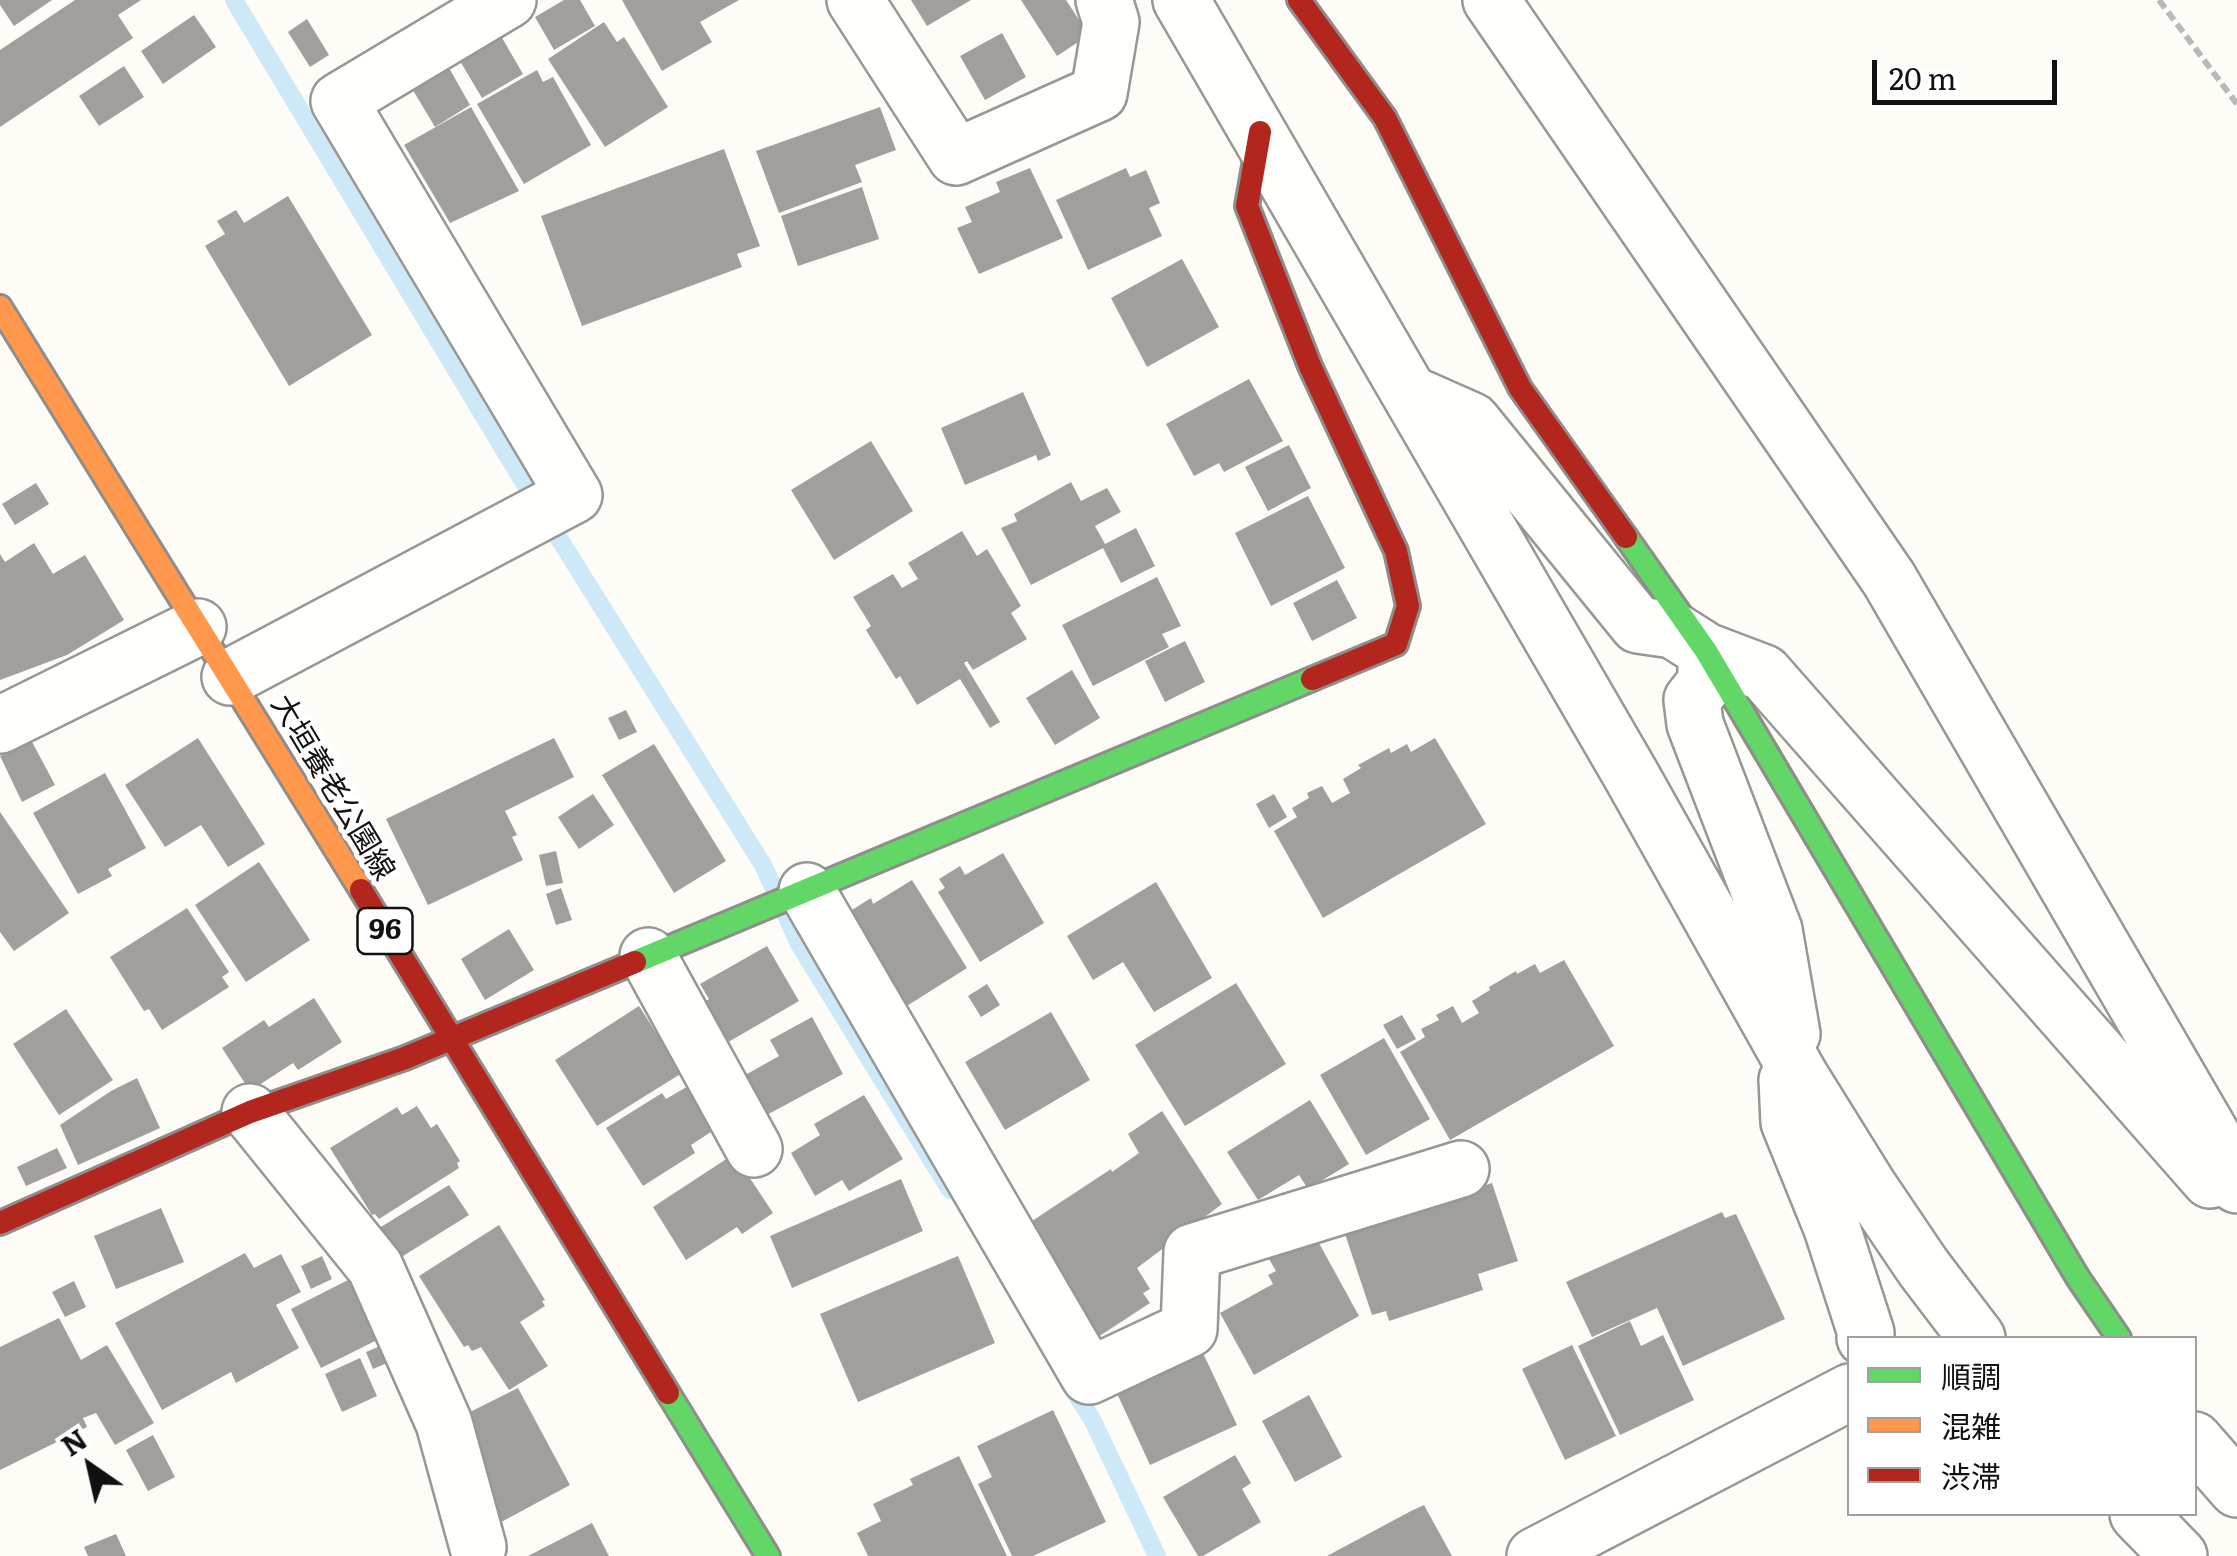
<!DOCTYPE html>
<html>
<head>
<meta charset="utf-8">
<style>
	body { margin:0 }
	#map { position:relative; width:2237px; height:1556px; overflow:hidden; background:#fdfcf7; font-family:Literata,"Noto Sans JP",serif }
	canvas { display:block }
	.legend { position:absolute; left:1847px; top:1336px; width:350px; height:180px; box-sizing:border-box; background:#fff; border:2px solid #a0a0a0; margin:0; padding:12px 18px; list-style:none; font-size:30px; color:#111 }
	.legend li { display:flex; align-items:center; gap:20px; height:50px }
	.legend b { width:50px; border:2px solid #a0a0a0 }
	.north { position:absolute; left:40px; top:1416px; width:100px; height:100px; -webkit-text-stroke:8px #fff; paint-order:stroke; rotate:326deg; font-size:28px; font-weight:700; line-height:40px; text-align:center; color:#111 }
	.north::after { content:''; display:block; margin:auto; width:35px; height:45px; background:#111; clip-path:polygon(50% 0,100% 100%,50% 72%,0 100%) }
	.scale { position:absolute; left:1872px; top:60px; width:185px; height:45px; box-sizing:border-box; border:5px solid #111; border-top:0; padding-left:12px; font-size:30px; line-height:35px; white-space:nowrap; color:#111; -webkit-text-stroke:8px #fff; paint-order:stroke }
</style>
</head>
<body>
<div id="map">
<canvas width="2237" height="1556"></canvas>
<ul class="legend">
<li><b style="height:12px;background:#63d668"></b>順調</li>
<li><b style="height:12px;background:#ff974d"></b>混雑</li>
<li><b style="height:12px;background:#b3261e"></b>渋滞</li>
</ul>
<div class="north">N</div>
<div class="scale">20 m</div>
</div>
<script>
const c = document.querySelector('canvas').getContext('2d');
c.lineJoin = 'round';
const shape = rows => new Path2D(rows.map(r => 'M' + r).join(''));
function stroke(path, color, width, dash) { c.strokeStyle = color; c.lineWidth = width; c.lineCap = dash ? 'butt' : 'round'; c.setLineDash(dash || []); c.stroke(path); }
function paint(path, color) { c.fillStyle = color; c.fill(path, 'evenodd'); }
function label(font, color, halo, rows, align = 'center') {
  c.font = font + ' Literata,"Noto Sans JP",serif'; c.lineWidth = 10; c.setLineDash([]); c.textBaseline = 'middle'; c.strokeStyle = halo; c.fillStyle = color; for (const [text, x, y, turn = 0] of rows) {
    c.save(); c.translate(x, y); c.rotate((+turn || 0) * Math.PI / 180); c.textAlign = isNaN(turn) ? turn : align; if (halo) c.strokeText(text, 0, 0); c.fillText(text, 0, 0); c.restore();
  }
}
stroke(shape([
	[234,0,515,468,763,865,799,944,950,1190],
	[1068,1382,1092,1419,1157,1556]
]), '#cde8f7', 18);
paint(shape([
	[0,0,52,0,14,26,0,5],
	[75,0,141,0,118,15,133,38,0,127,0,50],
	[564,0,580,0,595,26,554,50,535,17],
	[622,0,739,0,700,22,712,42,662,71],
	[911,0,971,0,927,26],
	[1021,0,1066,0,1089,35,1057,56],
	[194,15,216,47,163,84,141,51],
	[307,19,329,55,310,67,288,32],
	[604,22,617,42,624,37,668,107,605,147,548,59],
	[1002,33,1026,77,985,100,960,56],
	[501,36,523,74,482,98,460,61],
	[124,66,144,97,99,126,79,96],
	[448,66,470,105,435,127,411,87],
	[537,70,543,82,553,77,591,145,524,184,477,104],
	[471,107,519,191,450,223,404,145],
	[880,107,896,150,855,165,862,182,779,213,756,151],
	[724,149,760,246,737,254,742,267,582,326,541,216],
	[1030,168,1063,238,979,274,957,228,972,222,965,207,1000,192,996,182],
	[1126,168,1130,177,1146,170,1160,203,1149,208,1162,236,1088,270,1056,200],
	[862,187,879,239,798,266,781,216],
	[288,196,372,335,289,386,205,246,225,234,217,221,236,210,244,223],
	[1182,259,1219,327,1147,367,1111,298],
	[1249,379,1283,441,1224,472,1219,463,1194,476,1166,424],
	[1023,392,1051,455,1038,461,1036,455,965,485,941,428],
	[871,441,913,511,834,560,791,490],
	[1289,445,1311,488,1268,511,1245,467],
	[1071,482,1081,501,1107,488,1121,512,1095,526,1105,544,1136,528,1155,566,1121,583,1103,548,1031,585,1001,528,1017,521,1014,514],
	[36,483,49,504,15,525,2,504],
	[1308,496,1345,568,1271,606,1235,533],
	[962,531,977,556,987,549,1021,606,1011,613,1027,639,973,670,967,661,964,663,1000,722,990,728,960,679,917,705,900,676,896,679,866,630,871,626,853,597,893,574,902,588,918,579,908,563],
	[34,543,53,574,85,555,124,620,67,655,0,680,0,554,5,562],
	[1157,577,1181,626,1162,634,1169,647,1093,686,1062,625],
	[1337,580,1357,618,1312,641,1293,603],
	[1185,641,1205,682,1165,702,1145,661],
	[1072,670,1100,718,1055,745,1026,698],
	[626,710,637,732,619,740,608,718],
	[198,738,265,844,228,867,201,825,165,847,125,785],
	[554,738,574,777,505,811,517,835,512,837,523,860,428,905,386,819],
	[1435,738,1486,824,1323,918,1274,831,1297,817,1292,808,1309,798,1307,793,1322,786,1332,803,1350,793,1343,779,1361,768,1358,765,1389,748,1391,753,1407,744,1411,752],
	[31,740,55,785,22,802,0,756],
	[654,744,726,861,674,893,602,775],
	[105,773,146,848,108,869,112,876,78,894,33,813],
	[593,794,614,825,579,849,558,817],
	[1274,794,1287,817,1269,828,1256,804],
	[0,812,69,913,14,951,0,932],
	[556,851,563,883,546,886,539,855],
	[1003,853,1044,923,980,962,938,892,945,888,939,879,960,866,965,875],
	[259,862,310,940,246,982,195,905],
	[912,880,967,968,902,1009,844,915,871,898,873,904],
	[1156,882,1212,978,1154,1012,1123,962,1093,980,1067,936],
	[561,888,572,920,556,925,546,894],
	[187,908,229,972,222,977,229,987,162,1030,149,1009,144,1011,110,957],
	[509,929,534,970,485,1000,461,959],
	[767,946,799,1001,718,1048,694,1008,709,999,700,984],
	[1564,960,1614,1046,1450,1140,1400,1052,1425,1037,1421,1029,1439,1020,1436,1015,1453,1006,1462,1023,1479,1013,1472,1001,1490,990,1489,987,1516,971,1517,974,1535,964,1540,973],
	[1236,983,1286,1064,1185,1126,1135,1045],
	[987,984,1000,1005,981,1017,968,996],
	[314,998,342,1042,298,1070,293,1063,250,1091,222,1048,264,1020,269,1027],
	[639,1006,682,1073,597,1126,555,1060],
	[66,1009,113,1080,59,1115,13,1044],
	[1051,1012,1090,1080,1005,1130,965,1062],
	[1402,1015,1416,1039,1397,1049,1383,1025],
	[812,1017,843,1074,761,1118,740,1078,779,1056,770,1040],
	[1384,1038,1430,1119,1366,1155,1320,1075],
	[137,1078,160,1128,78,1165,60,1125,111,1091],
	[690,1085,717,1128,691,1145,695,1153,643,1186,606,1128,662,1093,666,1099],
	[864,1095,903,1159,849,1191,842,1180,815,1196,791,1153,820,1135,814,1124],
	[1310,1100,1349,1164,1308,1189,1299,1175,1258,1200,1227,1152],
	[417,1106,431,1128,437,1124,460,1161,457,1163,459,1168,379,1219,375,1214,372,1215,330,1148,397,1107,402,1115],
	[1162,1111,1222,1204,1137,1268,1150,1289,1143,1293,1150,1303,1098,1337,1032,1221,1111,1169,1112,1172,1139,1153,1128,1134],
	[57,1148,67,1168,26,1186,17,1167],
	[734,1154,773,1213,742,1234,737,1227,686,1260,653,1207],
	[901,1179,923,1231,792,1288,770,1236],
	[1492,1183,1518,1261,1478,1274,1483,1290,1389,1321,1386,1311,1372,1315,1344,1231],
	[449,1185,469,1215,395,1261,376,1230],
	[161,1208,184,1262,116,1289,94,1236],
	[1722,1212,1725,1218,1736,1214,1785,1319,1683,1366,1657,1308,1592,1337,1566,1282],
	[499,1225,545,1300,542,1301,545,1306,520,1322,548,1366,509,1390,481,1347,472,1351,468,1345,464,1347,419,1276],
	[1314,1234,1359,1316,1254,1375,1220,1313,1273,1284,1268,1275,1276,1271,1269,1259],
	[245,1253,254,1268,281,1254,301,1292,276,1305,299,1348,236,1383,231,1372,162,1410,115,1323],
	[322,1256,332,1279,311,1289,301,1266],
	[958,1256,995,1343,858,1402,820,1314],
	[350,1279,381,1338,321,1368,291,1309],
	[74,1281,86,1307,65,1317,52,1292],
	[59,1318,81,1360,107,1345,154,1423,115,1445,96,1413,83,1418,87,1427,0,1470,0,1347],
	[1630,1321,1641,1346,1663,1335,1694,1400,1620,1435,1578,1346],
	[387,1343,394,1360,373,1369,366,1352],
	[1572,1345,1616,1436,1565,1460,1522,1369],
	[1201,1349,1237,1425,1150,1465,1115,1389],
	[360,1358,377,1396,342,1412,325,1374],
	[518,1388,570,1485,492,1527,456,1419],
	[1309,1395,1342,1457,1295,1482,1262,1421],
	[1053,1410,1106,1522,1033,1556,1012,1556,978,1484,992,1477,977,1446],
	[153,1435,175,1477,148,1491,126,1450],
	[1235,1455,1251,1483,1242,1489,1261,1522,1203,1556,1198,1556,1163,1497],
	[959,1456,1007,1556,868,1556,857,1533,881,1521,873,1504,913,1485,910,1479],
	[1424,1505,1452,1556,1327,1556,1411,1511],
	[592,1523,609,1556,528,1556],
	[116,1534,126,1556,88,1556,84,1547]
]), '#a19f9c');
const street = shape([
	[855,0,956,157,1099,93,1111,22,1104,0],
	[1181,0,1631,775,1800,1076,1869,1187,1923,1267,1977,1338],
	[1491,0,1889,579,2221,1151,2237,1185],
	[1411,394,1472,421,1638,625,1673,630,1706,651,1706,682,1692,700,1695,724,1774,930,1792,1034],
	[1706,651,1764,673,2210,1180],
	[230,677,574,495,339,101,508,0],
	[0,725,198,627],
	[807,891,1089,1376,1189,1329,1192,1252,1461,1169],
	[648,956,754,1149],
	[1787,1080,1789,1122,1832,1228,1866,1333,1865,1338],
	[250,1112,375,1267,444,1423,478,1547],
	[2194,1440,2237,1489],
	[2138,1514,2179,1556],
	[1535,1556,1850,1392]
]);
const fast = shape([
	[1626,537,1706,651,2078,1278,2119,1338],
	[635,962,1312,679],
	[668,1393,768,1556]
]);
const slow = shape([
	[0,307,361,890]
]);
const jam = shape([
	[1299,0,1385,118,1520,388,1626,537],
	[1260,132,1247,206,1310,366,1396,551,1408,606,1396,644,1312,679],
	[361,890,668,1393],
	[0,1223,250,1112,405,1058,635,962]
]);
stroke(street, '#979795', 60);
stroke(fast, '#8e8d8b', 28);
stroke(slow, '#8e8d8b', 28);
stroke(jam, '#8e8d8b', 28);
stroke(shape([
	[2159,0,2237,104]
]), '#b9b9b8', 6, [10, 5]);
stroke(street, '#fffffe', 55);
stroke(fast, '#63d668', 22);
stroke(slow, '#ff974d', 22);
stroke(jam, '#b3261e', 22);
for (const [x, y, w] of [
	[385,931,55]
]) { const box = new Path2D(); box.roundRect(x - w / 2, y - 23, w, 46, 8); c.fillStyle = '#fff'; c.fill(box); stroke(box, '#111', 2.5); }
label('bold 28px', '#111', null, [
	["96",385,931]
]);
label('30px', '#111', '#fff', [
	["大垣養老公園線",332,788,59]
]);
</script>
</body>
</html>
